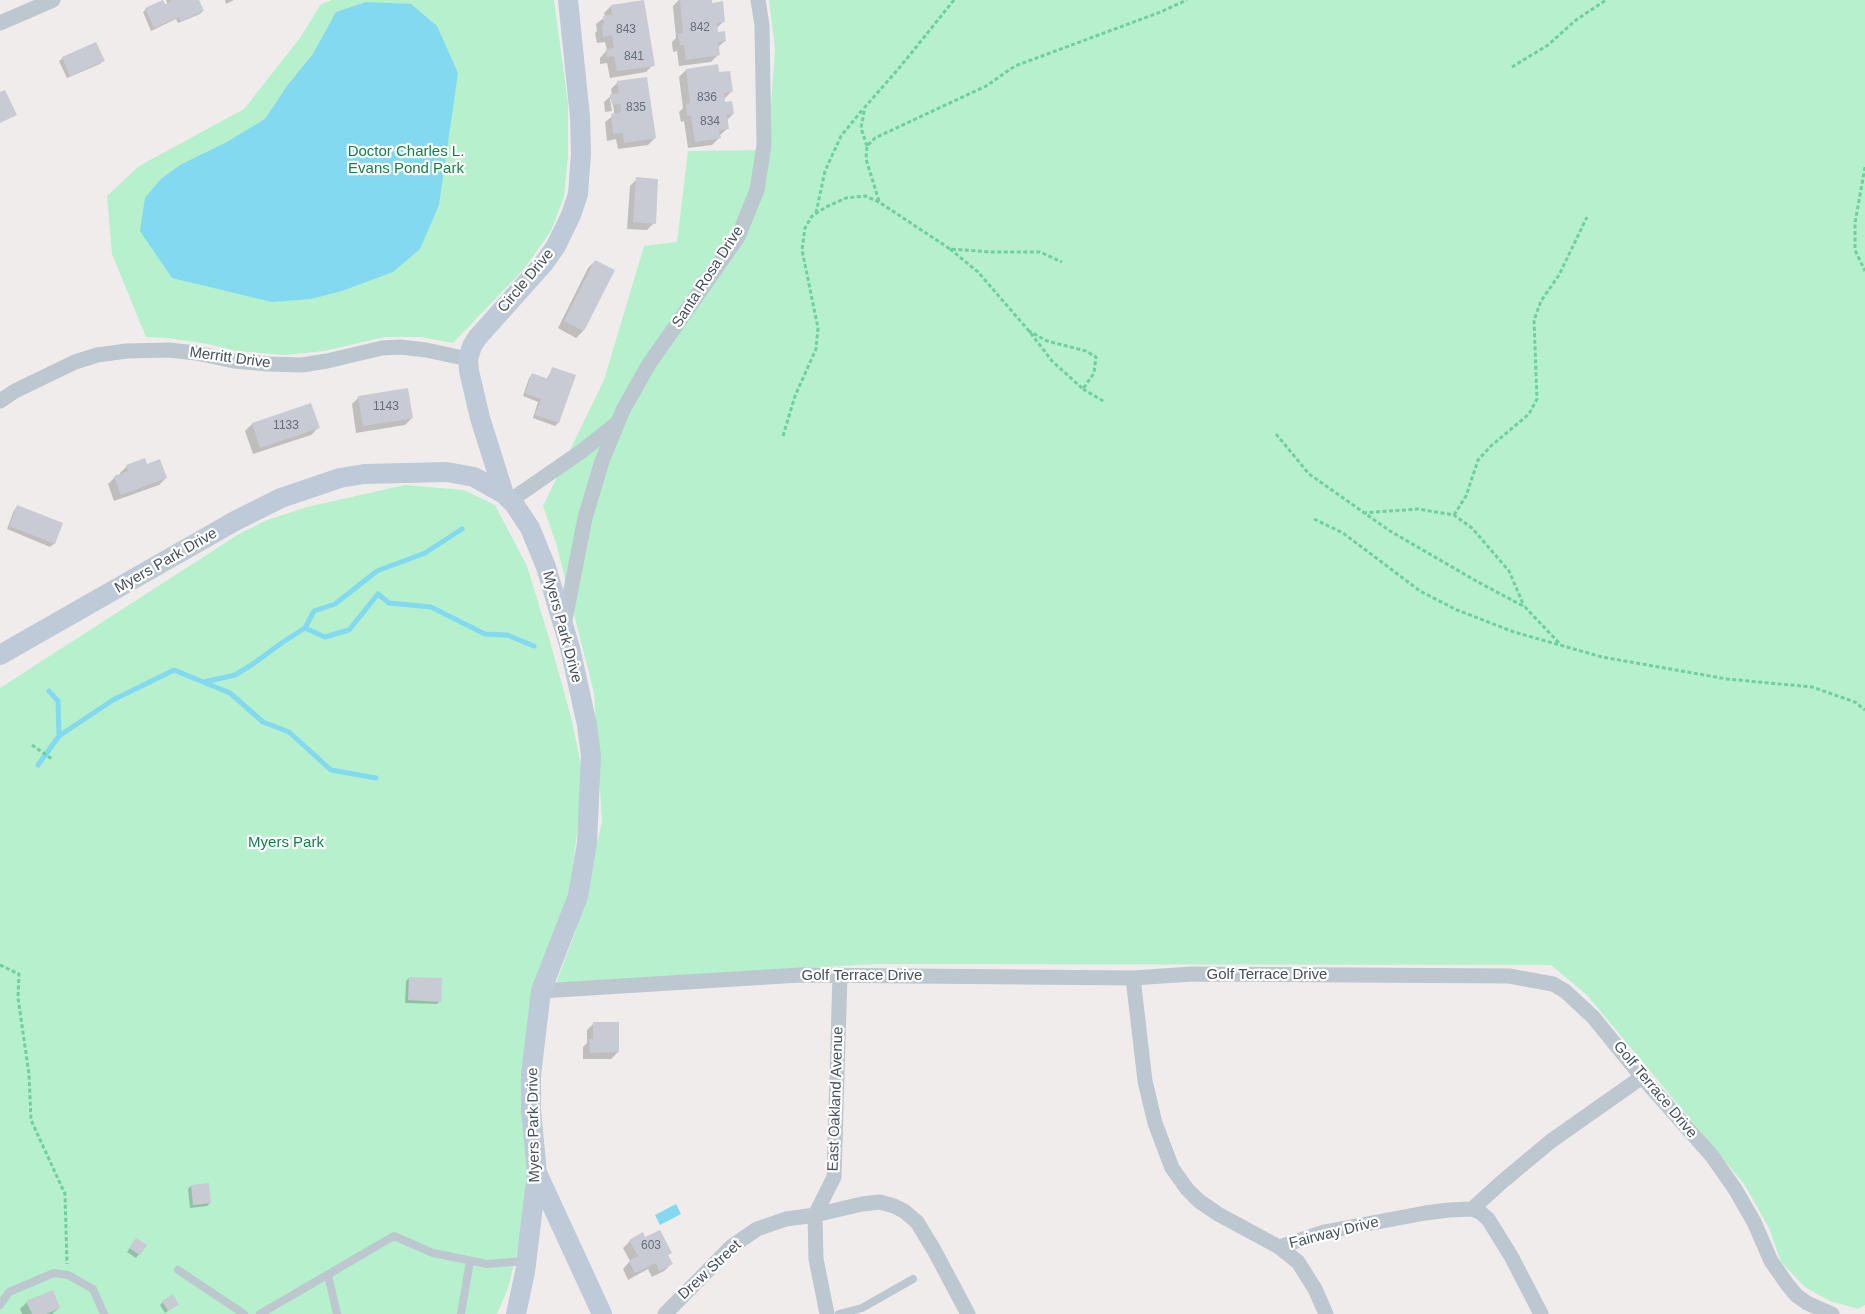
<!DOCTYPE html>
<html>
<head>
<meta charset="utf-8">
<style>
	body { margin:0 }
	canvas { display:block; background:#f0ecec }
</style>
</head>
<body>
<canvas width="1865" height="1314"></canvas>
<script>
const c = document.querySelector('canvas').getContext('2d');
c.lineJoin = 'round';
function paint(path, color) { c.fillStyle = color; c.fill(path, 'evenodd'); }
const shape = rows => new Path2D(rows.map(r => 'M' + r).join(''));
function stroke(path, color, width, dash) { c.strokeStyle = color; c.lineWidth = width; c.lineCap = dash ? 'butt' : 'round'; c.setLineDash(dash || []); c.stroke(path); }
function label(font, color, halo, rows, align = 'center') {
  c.font = font + ' Helvetica,sans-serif'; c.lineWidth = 4.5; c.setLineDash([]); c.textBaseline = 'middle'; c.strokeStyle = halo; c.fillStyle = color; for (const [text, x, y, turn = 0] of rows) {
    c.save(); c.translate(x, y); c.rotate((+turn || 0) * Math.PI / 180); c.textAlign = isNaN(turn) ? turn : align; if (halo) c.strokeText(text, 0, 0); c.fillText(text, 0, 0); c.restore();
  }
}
paint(shape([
	[332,0,554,0,568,103,568,156,564,197,551,231,524,269,453,343,421,337,385,337,324,351,285,355,236,351,208,344,167,338,146,337,112,254,107,196,139,166,244,109,300,38,321,4],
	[769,0,1865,0,1865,1305,1858,1309,1830,1301,1805,1287,1781,1262,1769,1228,1744,1184,1587,995,1551,965,876,964,556,983,576,930,602,822,594,693,556,543,543,506,604,380,644,246,677,242,688,151,768,150,775,49],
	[405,485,464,490,495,505,527,566,549,638,571,717,582,769,578,825,568,905,543,972,530,1175,518,1249,508,1288,497,1314,0,1314,0,688,239,534,267,520,307,507]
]), '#b7f0cd');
paint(shape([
	[366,2,411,4,437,26,458,73,439,205,420,249,393,272,342,291,311,299,272,302,172,278,140,231,145,198,161,179,180,165,225,143,265,119,287,86,313,54,336,12],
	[676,1204,681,1214,660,1225,655,1215]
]), '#82d9f0');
paint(shape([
	[166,0,198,0,203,11,200,14,178,23,176,19,151,31,143,12,146,9,168,5],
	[225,0,234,0,226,4],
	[679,0,710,0,711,4,724,21,716,29,717,34,725,41,717,48,718,55,711,62,679,66,677,51,673,52,672,42,676,38,673,6],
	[611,6,653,65,646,72,610,78,607,63,600,64,600,58,607,50,605,42,597,43,595,33,597,31,596,24,605,17,604,13],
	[63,58,103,61,100,64,67,78,59,61],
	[686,70,718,74,731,92,724,99,724,104,733,114,727,120,728,128,719,136,719,138,712,145,688,148,684,121,681,122,679,112,683,108,679,77],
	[618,82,655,138,648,145,618,149,616,139,607,141,605,122,614,115,614,111,612,99,610,99,612,111,605,112,604,102,612,95,611,89],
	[637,179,654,223,647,230,627,229,630,186],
	[595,261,583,331,576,338,558,328,588,268],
	[553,368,558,423,555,426,533,418,538,402,523,396,529,378,532,375,546,380],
	[359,397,412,418,405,425,356,433,352,404],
	[252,424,318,428,311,435,253,454,245,431],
	[127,466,147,466,166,478,159,485,114,501,108,484,115,477,120,475,120,473],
	[17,507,61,524,54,544,50,547,7,529,14,510],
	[409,978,440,1001,437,1004,405,1003,406,981],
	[594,1023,618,1052,611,1059,583,1059,583,1047,587,1043,587,1030],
	[191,1186,210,1203,207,1206,190,1208,188,1189],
	[645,1239,670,1253,667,1256,671,1264,664,1271,652,1277,648,1269,628,1280,623,1269,630,1261,623,1248,630,1241],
	[133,1243,145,1246,136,1258,127,1252],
	[27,1302,59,1308,52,1314,22,1314,20,1309],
	[163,1302,178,1304,165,1313,160,1305]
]), '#0003');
stroke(shape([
	[305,628,325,637,349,630,378,594,389,603,431,607,485,634,507,635,534,646],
	[204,682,235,675,253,664,283,642,305,628,314,611,335,604,377,571,425,553,462,529],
	[49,691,58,701,59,736],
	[38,765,59,736,113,700,174,670,230,693,263,722,289,732,331,770,376,778]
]), '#82d9f0', 5);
paint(shape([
	[163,0,165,4,171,2,170,0,199,0,204,11,181,21,179,17,154,28,145,8],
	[644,0,655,66,617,71,614,56,607,57,606,49,614,48,612,35,603,37,602,25,604,25,603,16,612,15,611,5],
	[680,0,712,0,712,3,723,1,725,22,717,23,718,32,725,31,726,41,718,42,720,55,686,60,684,45,680,45,678,34,683,33],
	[96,42,105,61,70,76,62,57],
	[718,64,719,72,730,71,733,92,724,93,725,102,732,101,734,114,727,115,729,129,719,130,721,138,695,142,691,115,687,116,686,104,690,103,686,69],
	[647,77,656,138,624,143,623,133,613,134,611,114,621,112,620,104,612,105,610,94,619,93,617,81],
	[5,90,17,115,0,123,0,92],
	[636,177,658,179,656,224,633,222],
	[595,260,615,270,584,331,564,321],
	[552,367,576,375,559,423,535,415,541,399,525,393,532,373,548,379],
	[408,388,413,418,363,426,358,396],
	[311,403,320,428,260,448,252,423],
	[145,458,147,464,160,459,167,478,121,495,114,476,128,471,126,465],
	[17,505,63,523,55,544,9,526],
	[409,977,442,978,441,1002,408,1000],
	[593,1022,619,1022,619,1052,590,1053,589,1039,593,1039],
	[209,1183,211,1203,193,1205,191,1185],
	[660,1230,672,1253,668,1255,673,1264,659,1271,656,1263,635,1273,629,1261,638,1256,629,1240,643,1232,645,1237],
	[136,1238,147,1245,140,1255,129,1248],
	[53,1290,60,1308,46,1314,32,1314,26,1301],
	[173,1294,179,1305,168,1311,162,1301]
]), '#c8cbd3');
stroke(shape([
	[1512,67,1548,45,1576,20,1606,0],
	[867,146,861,128,865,107,900,67,954,0],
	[1865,167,1855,223,1855,250,1865,271],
	[879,201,866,159,867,146,875,138,986,86,1015,66,1158,13,1187,0],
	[816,213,825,171,841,136,863,109],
	[950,249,978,272,1029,331,1052,361,1083,389,1094,373,1096,357,1086,351,1047,341,1029,331],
	[1083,389,1105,402],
	[1276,434,1309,474,1390,531,1478,582,1525,607,1560,644],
	[783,436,795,396,816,349,818,328,802,250,805,228,812,216,826,207,846,198,865,196,879,202,950,249,992,252,1040,252,1062,262],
	[1363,513,1418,509,1454,515,1472,528,1509,571,1524,606],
	[1454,515,1466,496,1478,460,1491,446,1529,414,1537,399,1534,320,1541,301,1559,275,1587,217],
	[1314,519,1343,533,1420,591,1457,610,1514,632,1602,657,1727,679,1812,687,1855,702,1865,710],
	[32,745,52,759],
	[0,965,19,974,18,998,29,1074,31,1120,65,1194,67,1264]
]), '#6ed09f', 3, [4, 2.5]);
stroke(shape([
	[178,1270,244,1314],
	[328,1275,337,1314],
	[0,1305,9,1292,54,1273,68,1275,93,1289,104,1314],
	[260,1314,394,1236,433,1253,487,1264,524,1261],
	[461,1314,470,1261],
	[839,1314,862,1308,913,1279]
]), '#bcc7d0', 8);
stroke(shape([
	[0,23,53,0],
	[0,401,15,391,75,362,97,355,127,351,169,350,196,353,234,361,268,364,302,365,327,361,382,348,401,347,426,350,468,359],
	[511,500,582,451,617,423],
	[564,625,585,518,602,461,623,410,649,364,738,237,757,190,764,145,762,25,758,0],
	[1133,978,1145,1081,1155,1123,1172,1168,1187,1189,1199,1201,1218,1214,1279,1247,1324,1232,1425,1213,1449,1210,1472,1209,1503,1181,1551,1141,1642,1077],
	[541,991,800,975,1133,978,1192,974,1509,976,1553,984,1565,991,1593,1017,1642,1077,1712,1156,1735,1189,1754,1222,1771,1261,1787,1284,1796,1295,1807,1303,1832,1314],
	[1472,1209,1481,1213,1488,1219,1511,1256,1541,1314],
	[1279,1247,1298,1262,1315,1289,1326,1314],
	[665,1314,731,1247,757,1229,786,1219,815,1215,862,1204,880,1202,894,1206,904,1211,917,1222,934,1250,968,1314],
	[827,1314,816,1259,815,1215,834,1177,840,975]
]), '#bcc7d0', 15);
stroke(shape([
	[504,494,480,418,469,371,468,359,472,346,477,338,544,263,556,246,571,215,578,194,581,154,580,117,568,0],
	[0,655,235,521,281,498,340,478,364,474,447,472,474,477,504,494,514,504,530,528,546,567,570,648,587,725,591,756,587,843,578,896,541,991,531,1075,531,1110,537,1173,525,1272,516,1314],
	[538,1175,602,1314]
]), '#becad7', 20);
label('12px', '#656f79', null, [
	["842",700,28],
	["843",626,30],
	["841",634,57],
	["836",707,98],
	["835",636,108],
	["834",710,122],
	["1143",386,407],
	["1133",286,426],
	["603",651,1246]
]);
label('15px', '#127f48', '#fff', [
	["Doctor Charles L.",406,152],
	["Evans Pond Park",406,169],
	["Myers Park",286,843]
]);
label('15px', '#44505b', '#fff', [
	["Santa Rosa Drive",708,277,-57],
	["Circle Drive",526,281,-50],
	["Merritt Drive",230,358,8],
	["Myers Park Drive",166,561,-30],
	["Myers Park Drive",562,627,75],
	["Golf Terrace Drive",1267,975],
	["Golf Terrace Drive",862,976],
	["Golf Terrace Drive",1655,1090,50],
	["East Oakland Avenue",836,1099,-88],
	["Myers Park Drive",534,1125,-91],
	["Fairway Drive",1334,1233,-14],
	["Drew Street",710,1270,-43]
]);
</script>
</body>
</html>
